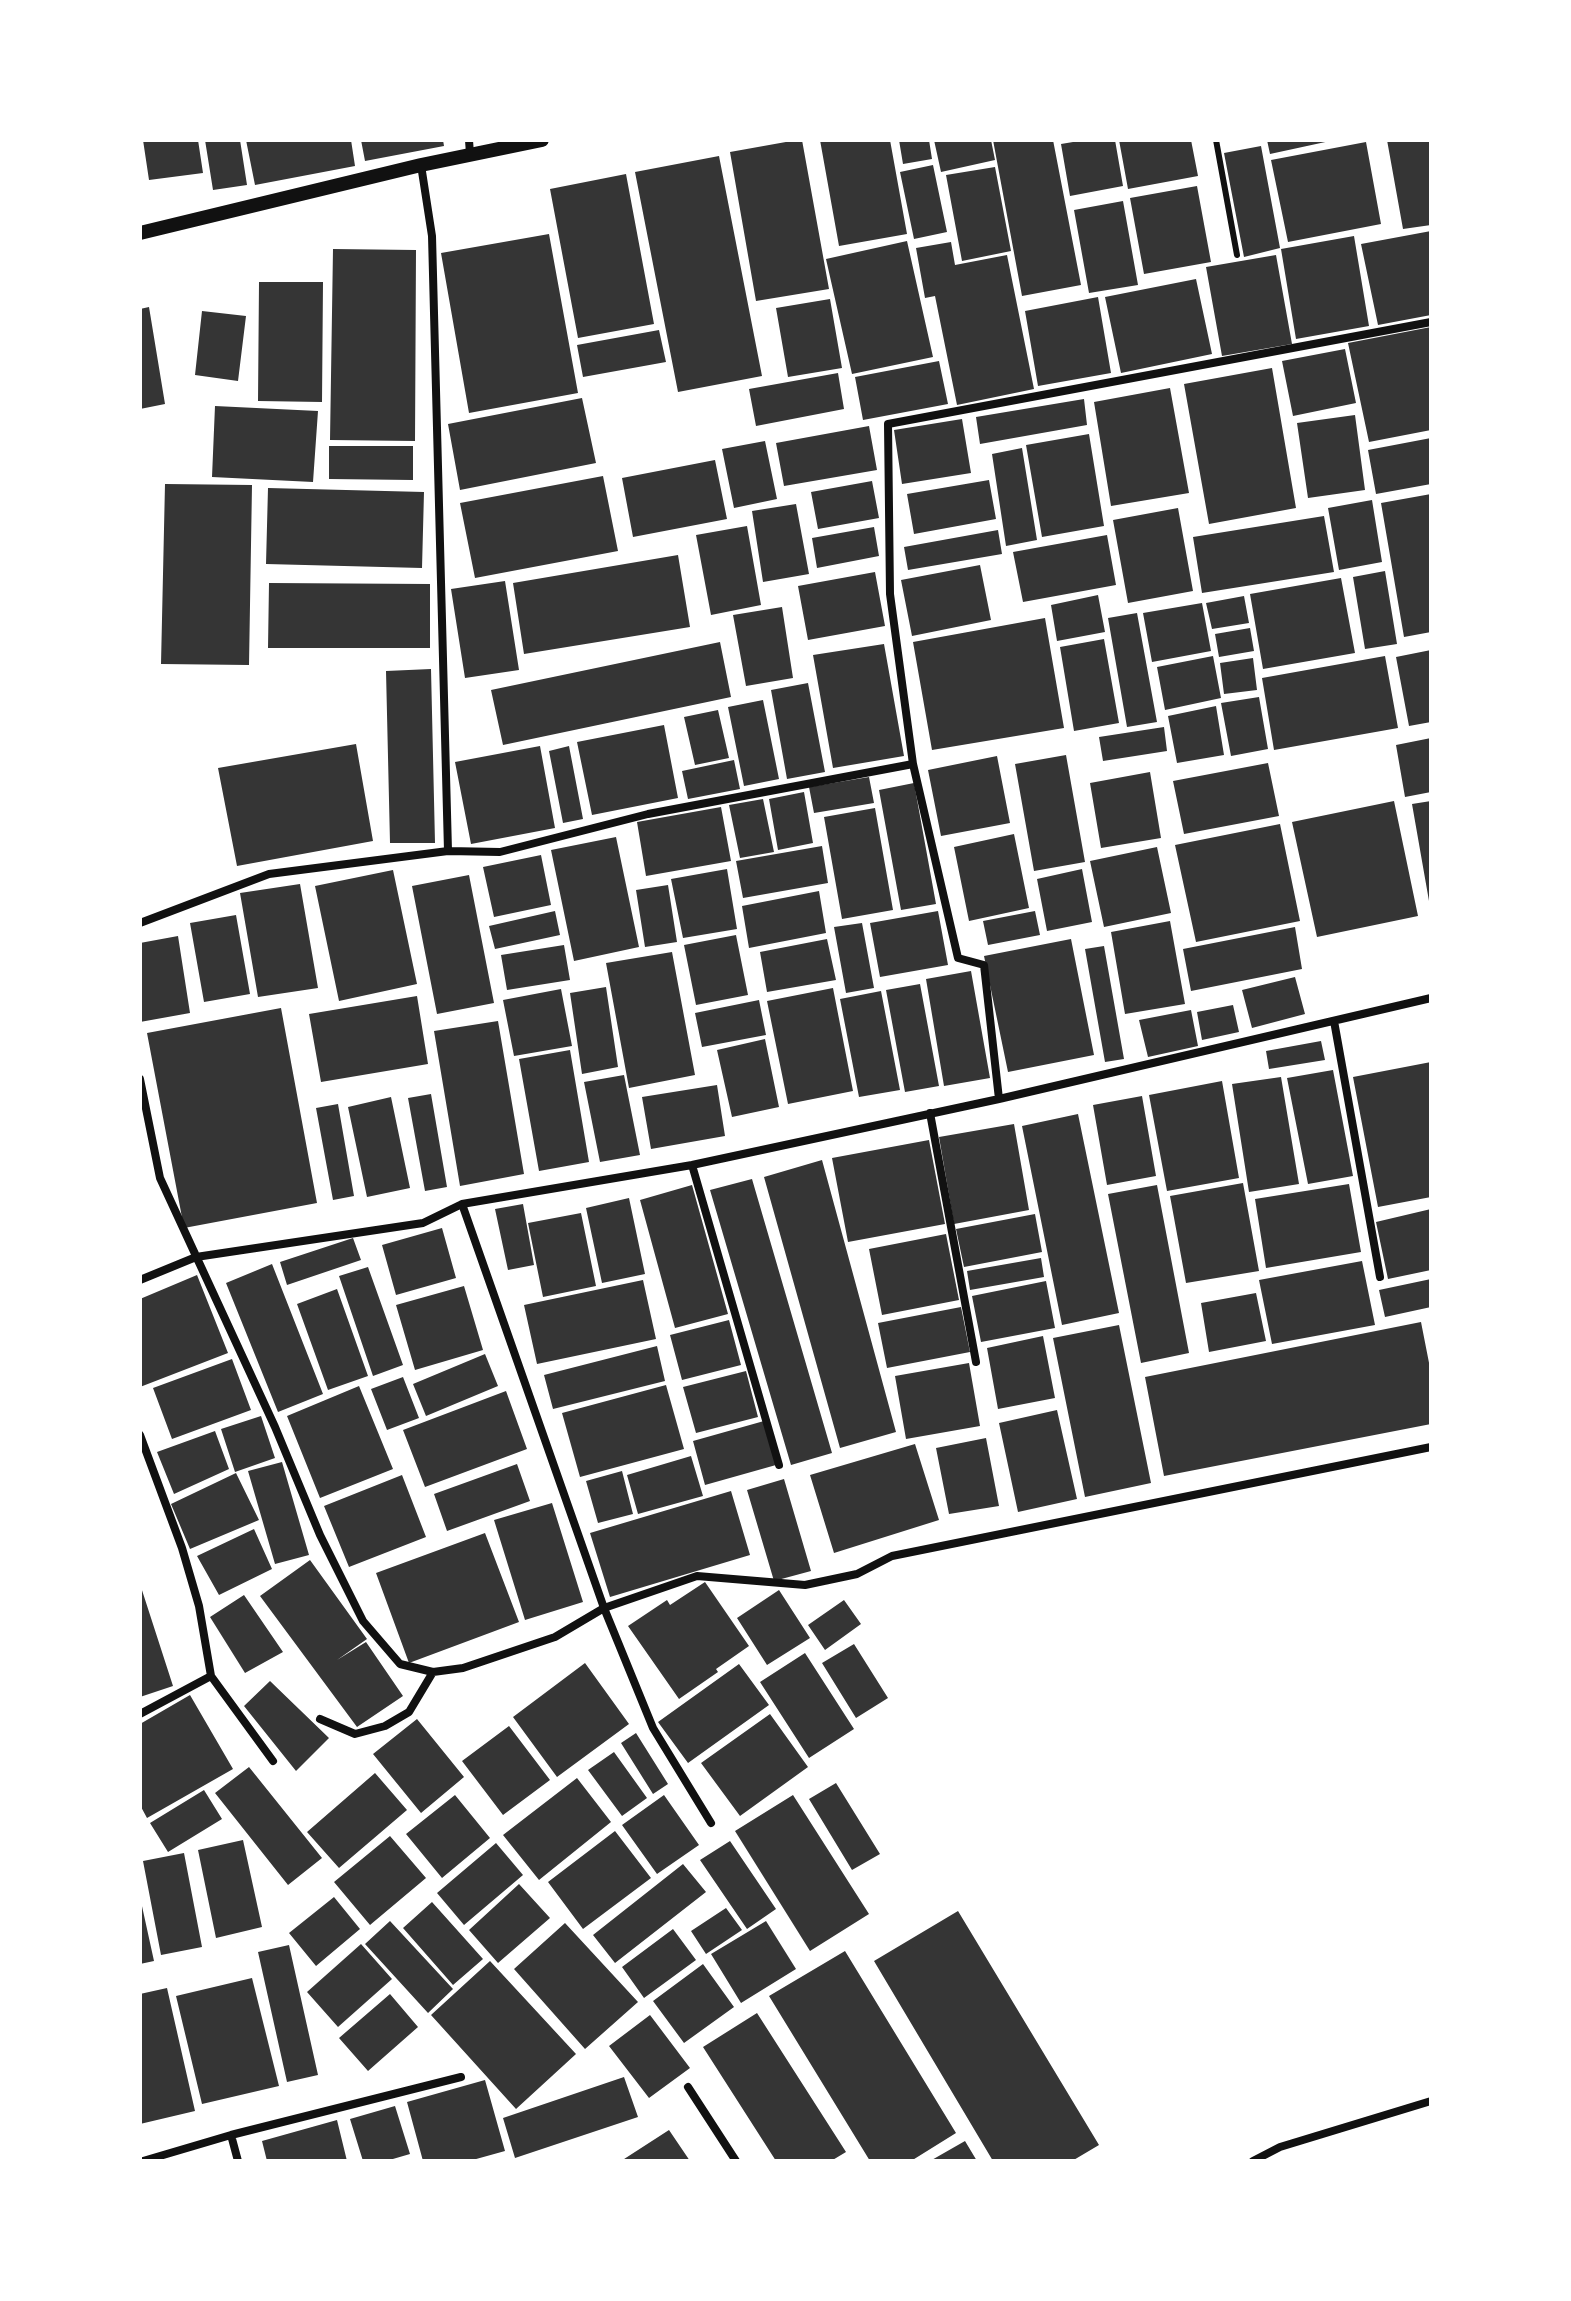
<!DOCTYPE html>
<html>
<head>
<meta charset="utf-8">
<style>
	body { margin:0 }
	#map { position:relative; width:1571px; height:2301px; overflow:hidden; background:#fff; font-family:Georgia,serif }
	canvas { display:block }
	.frame { position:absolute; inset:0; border:142px solid #fff; pointer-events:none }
</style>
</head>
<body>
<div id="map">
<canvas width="1571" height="2301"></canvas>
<div class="frame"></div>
</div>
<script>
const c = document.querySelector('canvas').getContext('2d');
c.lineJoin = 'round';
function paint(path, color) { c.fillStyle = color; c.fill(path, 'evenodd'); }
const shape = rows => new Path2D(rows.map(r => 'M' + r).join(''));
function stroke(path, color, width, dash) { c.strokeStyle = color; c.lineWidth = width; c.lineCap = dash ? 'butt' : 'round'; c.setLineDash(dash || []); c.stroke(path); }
paint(shape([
	[143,140,198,140,203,173,149,180],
	[205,140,240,140,247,185,213,190],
	[246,140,351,140,355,166,255,185],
	[361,140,443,140,444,146,365,161],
	[797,140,802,140,829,289,756,301,730,152],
	[820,140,890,140,907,234,839,246],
	[899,140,929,140,932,159,903,164],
	[934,140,991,140,995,160,941,172],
	[993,140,1053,140,1081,285,1022,296],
	[1085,140,1115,140,1123,186,1070,196,1061,144],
	[1119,140,1191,140,1198,176,1128,189],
	[1267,140,1330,140,1330,141,1270,154],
	[1387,140,1431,140,1431,225,1403,229],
	[1366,142,1381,224,1288,242,1271,160],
	[1261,146,1280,248,1244,257,1224,153],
	[719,156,762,376,678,392,635,172],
	[933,165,947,232,914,239,900,172],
	[995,167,1011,251,962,261,946,175],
	[626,174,654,324,578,338,550,189],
	[1197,186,1211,262,1144,274,1130,198],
	[1123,201,1138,285,1089,293,1074,210],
	[1431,231,1431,315,1378,325,1361,244],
	[549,234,578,393,469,413,441,253],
	[1354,236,1369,326,1296,339,1281,249],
	[907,241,933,357,852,374,826,259],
	[951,242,955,265,1007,255,1034,389,957,405,935,296,925,298,916,248],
	[333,249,416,250,415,441,330,440],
	[1276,255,1292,344,1222,356,1206,267],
	[1196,279,1212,354,1121,373,1105,297],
	[259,282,323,282,322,402,258,401],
	[1098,297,1111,373,1038,386,1025,311],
	[830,299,842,368,788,377,776,308],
	[149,307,165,404,140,409,140,309],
	[202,311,246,316,238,381,195,375],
	[1431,327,1431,430,1369,442,1348,343],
	[659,330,666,362,583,377,577,345],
	[1345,349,1356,403,1293,416,1282,361],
	[939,361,948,404,863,420,855,377],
	[1272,368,1296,508,1209,524,1184,384],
	[838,373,844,409,756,426,749,389],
	[1170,388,1189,493,1111,506,1094,402],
	[582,398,596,463,460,490,448,424],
	[1084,399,1087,425,980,444,976,417],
	[215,406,318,411,313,482,212,477],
	[1355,415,1365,490,1308,498,1297,423],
	[962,419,971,473,902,484,894,430],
	[869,426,877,470,784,486,776,443],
	[1089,434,1104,526,1042,537,1026,445],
	[1431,438,1431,484,1376,494,1368,450],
	[765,441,777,499,734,508,722,449],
	[329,446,413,446,413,480,329,479],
	[1022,448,1037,540,1006,546,992,454],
	[715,460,727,519,633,537,622,478],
	[603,476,618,551,475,578,460,503],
	[989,480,996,519,914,534,907,494],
	[872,481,879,518,818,529,811,492],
	[165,484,252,485,249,665,161,664],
	[268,488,424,492,422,568,266,564],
	[1431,494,1431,632,1404,637,1381,503],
	[1372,500,1382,562,1339,570,1328,508],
	[796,504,809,574,763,582,752,511],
	[1178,508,1193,591,1128,603,1113,520],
	[1324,516,1334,572,1202,593,1193,537],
	[747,526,761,605,711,615,696,535],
	[874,527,879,556,817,568,812,538],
	[998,530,1002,554,908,570,904,547],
	[1107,535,1116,585,1023,602,1013,552],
	[678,555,690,627,524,654,513,583],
	[980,565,991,620,912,636,901,580],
	[1385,571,1397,644,1365,649,1353,577],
	[875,572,885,626,808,640,798,586],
	[1341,578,1355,653,1263,669,1250,594],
	[505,581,519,670,465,678,451,589],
	[269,583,430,584,430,648,268,648],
	[1098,595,1105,632,1057,641,1051,605],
	[1244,596,1249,623,1212,629,1206,603],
	[1202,603,1211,651,1152,662,1143,613],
	[782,607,793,678,746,686,733,615],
	[1137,613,1157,722,1127,727,1108,618],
	[1045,618,1064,728,932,750,913,642],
	[1250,628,1254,651,1219,657,1215,634],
	[1104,639,1119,723,1074,731,1060,647],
	[720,642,731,697,503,745,491,690],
	[884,644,904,756,833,768,813,655],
	[1431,650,1431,722,1409,726,1396,657],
	[1213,656,1221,698,1165,710,1157,667],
	[1385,656,1398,728,1274,750,1262,678],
	[1253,658,1257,690,1224,694,1220,663],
	[431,669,435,843,390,843,386,671],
	[808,683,825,772,787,779,771,690],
	[1259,697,1268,749,1231,756,1221,703],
	[763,700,779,779,744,786,728,707],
	[1216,706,1224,755,1177,763,1168,716],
	[718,710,729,758,695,765,684,717],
	[664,725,678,798,592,815,577,742],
	[1164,727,1167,751,1103,761,1099,737],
	[1431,738,1431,792,1405,797,1396,745],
	[356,744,373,841,237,866,218,768],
	[540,746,555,828,471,844,455,762],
	[569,746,583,819,563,823,549,751],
	[1066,755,1085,862,1034,871,1015,764],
	[997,756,1010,823,941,836,928,770],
	[734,760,740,789,688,799,682,771],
	[1268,763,1279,816,1184,834,1173,781],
	[1150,772,1161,838,1101,848,1090,783],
	[869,777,874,803,814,813,809,787],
	[914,783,936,904,901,910,879,790],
	[804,792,813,843,778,850,769,799],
	[763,799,774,852,740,858,729,805],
	[1394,801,1418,916,1317,937,1292,822],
	[1431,801,1431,901,1429,901,1412,804],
	[721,807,731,861,646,876,637,822],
	[875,808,893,910,842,919,824,817],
	[1280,824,1300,921,1196,942,1175,845],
	[1014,834,1029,908,969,921,954,847],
	[616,837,639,947,574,961,551,850],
	[822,846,828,883,743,898,736,861],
	[1157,847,1171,913,1104,927,1090,861],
	[541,855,551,905,494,917,483,867],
	[727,869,737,929,683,938,671,879],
	[1082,869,1092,922,1047,931,1037,879],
	[393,870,417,984,339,1001,315,886],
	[469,875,494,1003,437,1014,412,886],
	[300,884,318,988,258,997,240,893],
	[668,885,677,942,645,947,636,890],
	[819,891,826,933,749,948,742,906],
	[555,911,560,935,495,949,489,926],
	[938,911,948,965,880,977,870,923],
	[1035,911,1040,935,988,945,983,921],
	[236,915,250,994,204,1002,190,923],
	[1170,921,1185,1004,1125,1014,1111,932],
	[862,923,874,988,846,993,834,927],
	[1295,927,1302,969,1191,991,1183,949],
	[736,935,748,995,696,1005,684,945],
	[178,936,190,1013,140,1022,140,943],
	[827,939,836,980,767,992,760,952],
	[1071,939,1094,1055,1008,1072,984,956],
	[564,945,570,980,507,990,501,955],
	[1104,946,1124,1059,1105,1062,1085,949],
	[672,952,695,1075,629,1088,606,963],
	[971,971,990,1078,944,1086,926,979],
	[1295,977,1305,1014,1252,1028,1242,990],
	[920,984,939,1086,905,1092,886,990],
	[606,987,618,1067,582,1074,570,993],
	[833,988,853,1091,788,1104,767,1001],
	[561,989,572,1046,514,1056,503,1000],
	[881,991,900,1090,859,1097,840,999],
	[417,996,428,1064,321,1082,309,1014],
	[759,1000,766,1035,702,1047,695,1013],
	[1233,1005,1239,1032,1202,1040,1197,1012],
	[281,1008,317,1203,184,1228,147,1033],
	[1191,1010,1198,1046,1148,1057,1139,1020],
	[498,1021,524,1174,460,1186,434,1031],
	[765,1039,779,1107,732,1117,717,1050],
	[1321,1041,1325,1060,1269,1069,1266,1051],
	[570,1050,589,1162,539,1171,519,1059],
	[1431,1062,1431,1197,1378,1207,1353,1077],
	[1333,1070,1353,1176,1308,1184,1287,1078],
	[624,1075,640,1155,600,1162,584,1082],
	[1281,1077,1299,1184,1249,1192,1232,1084],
	[1222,1081,1239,1178,1167,1191,1149,1095],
	[717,1085,725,1136,651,1149,642,1097],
	[431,1094,447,1187,425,1191,408,1098],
	[1142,1096,1156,1176,1107,1185,1093,1105],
	[391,1097,410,1188,367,1197,348,1107],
	[338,1104,354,1196,333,1200,316,1108],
	[1078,1114,1119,1313,1062,1325,1022,1126],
	[1014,1124,1029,1210,954,1224,939,1137],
	[929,1140,945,1224,848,1242,832,1158],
	[822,1160,896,1432,840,1448,764,1177],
	[752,1179,832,1453,791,1465,710,1190],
	[1243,1183,1259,1271,1186,1283,1170,1196],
	[1349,1184,1361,1252,1266,1268,1255,1199],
	[692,1185,728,1314,675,1328,640,1200],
	[1157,1185,1189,1353,1141,1363,1108,1194],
	[629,1198,645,1274,602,1283,586,1208],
	[523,1204,534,1265,508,1270,495,1209],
	[1431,1209,1431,1270,1388,1279,1376,1222],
	[581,1213,596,1286,543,1297,528,1223],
	[1035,1214,1042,1252,964,1267,956,1229],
	[442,1228,456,1278,396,1295,382,1245],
	[946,1234,959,1300,882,1315,869,1249],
	[353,1238,361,1260,287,1285,280,1262],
	[1041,1258,1044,1277,970,1290,967,1271],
	[1362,1261,1375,1325,1272,1344,1259,1280],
	[272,1264,323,1394,278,1412,226,1283],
	[368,1267,403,1365,373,1376,339,1276],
	[197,1275,228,1353,140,1387,140,1299],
	[1431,1279,1431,1307,1385,1317,1379,1290],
	[643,1280,656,1339,537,1364,524,1305],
	[1046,1281,1055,1328,981,1342,972,1296],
	[464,1286,483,1350,415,1370,396,1305],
	[337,1289,368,1376,328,1390,297,1304],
	[1256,1293,1266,1341,1209,1352,1201,1303],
	[961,1307,970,1352,887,1368,878,1323],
	[729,1320,741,1365,682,1380,670,1335],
	[1421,1322,1431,1373,1431,1424,1164,1476,1145,1377],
	[1119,1325,1151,1483,1085,1497,1053,1338],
	[1043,1336,1055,1398,998,1409,987,1348],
	[657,1346,665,1381,553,1409,544,1375],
	[485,1354,498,1386,426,1416,413,1384],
	[232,1359,251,1410,172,1439,153,1388],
	[969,1363,980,1426,906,1439,895,1376],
	[746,1371,758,1417,696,1433,683,1387],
	[403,1377,419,1418,387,1430,371,1389],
	[666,1385,684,1449,580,1477,562,1413],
	[359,1386,393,1469,320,1498,287,1416],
	[506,1391,527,1449,425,1487,403,1430],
	[1057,1410,1077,1499,1018,1512,999,1423],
	[261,1416,275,1458,235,1472,221,1429],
	[764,1421,776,1465,705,1485,693,1441],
	[215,1431,229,1469,174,1494,157,1452],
	[986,1438,999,1506,949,1514,936,1448],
	[915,1444,939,1520,834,1553,810,1475],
	[691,1456,703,1496,638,1514,627,1475],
	[282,1462,309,1555,275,1564,248,1471],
	[517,1464,530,1501,447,1531,434,1494],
	[622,1471,633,1514,598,1523,586,1481],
	[236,1473,259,1520,190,1549,171,1504],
	[402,1475,426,1537,349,1567,324,1506],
	[784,1479,811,1571,774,1581,747,1490],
	[731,1491,750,1555,610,1597,590,1533],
	[552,1503,583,1602,525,1620,494,1520],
	[254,1529,272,1569,219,1595,197,1556],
	[485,1533,519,1622,409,1663,376,1573],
	[310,1560,367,1639,337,1660,366,1642,403,1696,357,1727,260,1596],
	[705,1582,749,1646,716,1669,718,1672,679,1699,628,1626,667,1600,670,1605],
	[140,1584,173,1686,140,1697],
	[779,1590,810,1638,767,1665,737,1618],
	[244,1595,283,1652,245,1673,210,1617],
	[844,1600,861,1624,825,1650,808,1625],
	[854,1644,888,1698,856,1718,822,1663],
	[805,1653,854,1729,809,1758,760,1682],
	[585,1663,629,1724,557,1777,513,1717],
	[739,1664,769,1705,688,1763,658,1722],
	[270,1681,329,1738,296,1771,244,1706],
	[190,1695,233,1769,147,1818,140,1805,140,1724],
	[770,1714,808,1767,740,1816,701,1763],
	[417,1719,464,1777,421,1813,373,1754],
	[509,1726,550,1780,503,1815,462,1761],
	[636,1733,668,1784,653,1794,621,1743],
	[614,1752,647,1798,622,1816,588,1770],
	[249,1767,322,1858,288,1885,215,1793],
	[375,1773,407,1810,339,1868,307,1832],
	[577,1778,611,1822,539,1880,503,1835],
	[836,1783,880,1854,852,1870,809,1799],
	[204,1790,222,1819,168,1852,150,1823],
	[455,1795,490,1838,442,1878,406,1834],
	[664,1795,699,1845,657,1874,622,1825],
	[793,1795,869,1914,810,1951,735,1831],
	[615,1831,651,1878,583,1929,548,1882],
	[390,1836,426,1878,370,1925,334,1882],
	[243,1840,262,1927,216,1938,198,1850],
	[730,1841,776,1909,747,1929,700,1860],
	[496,1843,523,1875,464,1925,437,1893],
	[184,1853,202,1947,161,1955,143,1861],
	[683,1864,706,1892,615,1963,593,1935],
	[519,1884,550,1918,498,1963,469,1930],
	[140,1897,154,1961,140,1964],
	[334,1897,360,1929,316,1966,289,1933],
	[432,1902,483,1959,453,1985,403,1928],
	[726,1908,742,1930,706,1954,691,1931],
	[958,1911,1099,2145,1072,2161,993,2161,874,1961],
	[390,1921,453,1989,428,2013,365,1944],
	[766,1921,796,1969,741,2003,711,1954],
	[565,1923,638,2002,585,2049,514,1969],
	[673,1929,696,1960,644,1998,622,1967],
	[361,1944,392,1979,338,2027,307,1992],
	[289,1945,318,2075,287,2082,258,1952],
	[845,1951,956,2133,911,2161,870,2161,769,1996],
	[490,1961,576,2054,516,2109,431,2015],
	[703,1964,734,2007,684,2043,653,2001],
	[252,1978,279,2086,202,2104,176,1996],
	[167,1988,195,2111,140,2124,140,1994],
	[390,1994,418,2027,368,2071,339,2038],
	[757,2013,846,2152,831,2161,776,2161,703,2047],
	[650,2015,690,2068,649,2098,609,2046],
	[624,2077,638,2117,515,2158,503,2118],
	[485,2080,505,2151,469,2161,423,2161,407,2102],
	[395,2106,410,2154,386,2161,363,2161,350,2119],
	[337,2120,347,2161,267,2161,262,2141],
	[669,2130,690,2161,621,2161],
	[965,2141,977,2161,930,2161]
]), '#353535');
stroke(shape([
	[1216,140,1237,255]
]), '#111', 6);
stroke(shape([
	[469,140,470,154],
	[421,165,432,236,448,851],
	[140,923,269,874,448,851,500,852,648,814,913,764],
	[1334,1021,1380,1277],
	[140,1079,160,1178,275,1427,320,1535,363,1621,400,1664,433,1672,463,1668,555,1637,604,1608,697,1576,805,1585,857,1574,892,1556,1431,1447],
	[999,1099,984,965,958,958,913,764,890,594,888,424,1431,322],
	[930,1113,976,1362],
	[692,1165,779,1465],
	[462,1204,604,1608,653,1728,711,1823],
	[140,1280,196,1257,423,1223,462,1204,692,1165,999,1099,1431,998],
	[140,1435,182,1548,199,1606,211,1676,273,1761],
	[140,1714,211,1676],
	[320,1719,355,1734,385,1726,409,1712,433,1672],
	[688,2087,736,2161],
	[231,2135,238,2161],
	[143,2161,231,2135,461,2077],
	[1253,2161,1280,2147,1431,2101]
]), '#111', 8);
stroke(shape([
	[140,233,421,165,542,140]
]), '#111', 14);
</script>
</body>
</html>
